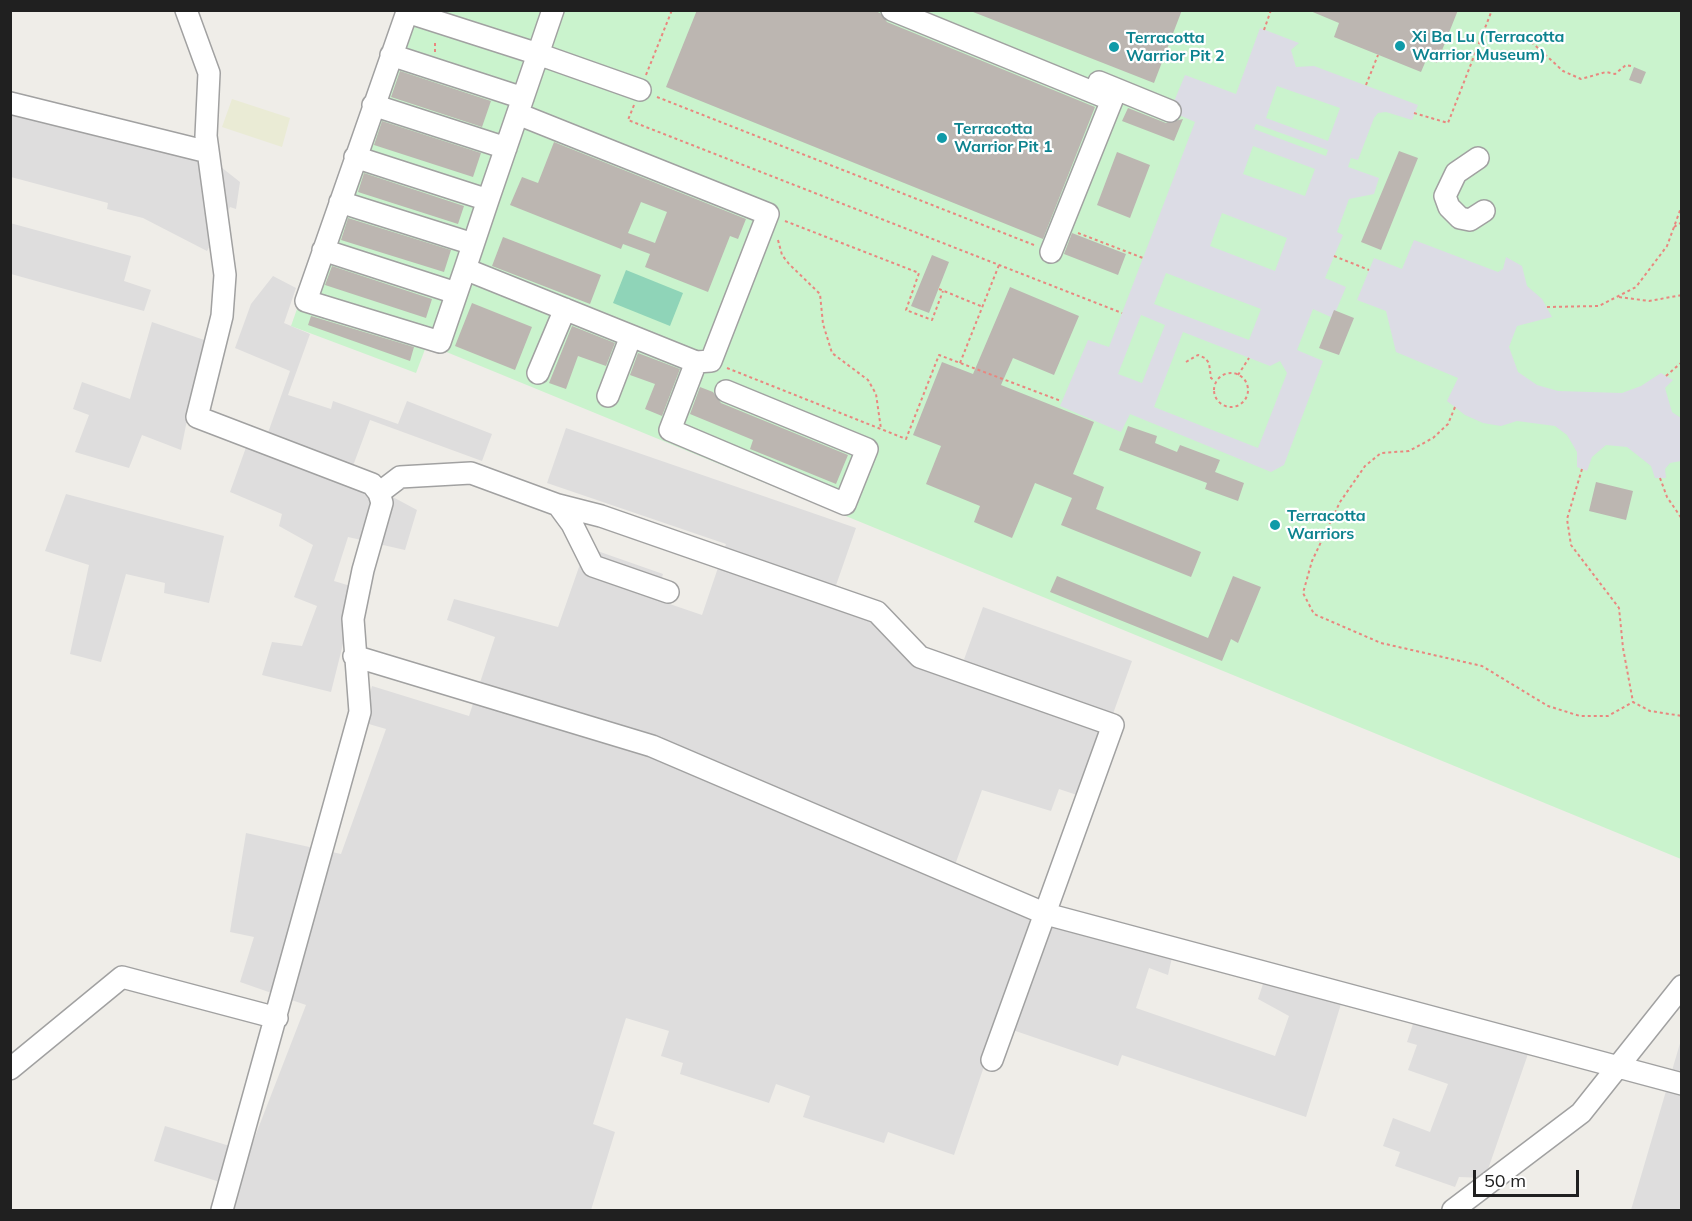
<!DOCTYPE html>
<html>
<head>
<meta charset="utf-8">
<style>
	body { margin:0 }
	#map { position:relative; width:1692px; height:1221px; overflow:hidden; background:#efede8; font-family:Mulish,sans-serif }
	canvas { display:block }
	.frame { position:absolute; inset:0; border:12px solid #202020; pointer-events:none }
	.scale { position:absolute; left:1473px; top:1170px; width:106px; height:27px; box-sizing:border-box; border:3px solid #202020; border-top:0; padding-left:8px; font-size:18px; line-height:21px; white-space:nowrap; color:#202020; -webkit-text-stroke:4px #fff; paint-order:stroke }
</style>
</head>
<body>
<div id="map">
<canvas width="1692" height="1221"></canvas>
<div class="frame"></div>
<div class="scale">50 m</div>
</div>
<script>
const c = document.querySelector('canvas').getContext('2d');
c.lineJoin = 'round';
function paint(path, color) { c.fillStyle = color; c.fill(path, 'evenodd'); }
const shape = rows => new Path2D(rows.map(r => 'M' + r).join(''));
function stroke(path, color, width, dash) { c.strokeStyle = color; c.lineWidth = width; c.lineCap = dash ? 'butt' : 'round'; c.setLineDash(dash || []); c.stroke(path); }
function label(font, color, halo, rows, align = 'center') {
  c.font = font + ' Mulish,sans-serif'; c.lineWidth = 4.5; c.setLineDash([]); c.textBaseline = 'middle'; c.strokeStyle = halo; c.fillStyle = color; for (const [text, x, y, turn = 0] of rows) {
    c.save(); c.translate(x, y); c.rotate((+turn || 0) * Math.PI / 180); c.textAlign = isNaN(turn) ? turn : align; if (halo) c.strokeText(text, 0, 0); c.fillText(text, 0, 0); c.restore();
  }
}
paint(shape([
	[10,94,193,145,240,182,236,209,230,207,207,251,143,218,107,209,108,203,11,177],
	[10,223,131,256,124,281,151,290,144,311,11,274],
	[273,276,296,288,284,323,310,334,288,395,331,409,333,401,398,424,407,401,492,434,482,461,370,420,350,474,417,510,405,550,348,537,334,581,357,588,331,692,262,675,272,642,302,646,317,606,294,597,313,545,279,526,282,514,230,492,249,439,264,444,290,371,235,348,251,304],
	[152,322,210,342,198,365,181,450,142,435,129,468,75,452,89,415,73,409,82,382,130,399],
	[566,428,856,528,834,591,910,644,962,665,983,607,1132,661,1083,797,1059,789,1051,811,982,790,951,876,1174,949,1168,975,1149,968,1136,1008,1275,1056,1289,1016,1258,999,1265,978,1341,1004,1306,1117,1122,1055,1118,1066,998,1025,954,1155,888,1132,884,1143,803,1117,810,1096,776,1084,769,1103,680,1074,683,1063,661,1056,669,1031,626,1018,593,1124,615,1132,591,1210,218,1210,226,1184,154,1161,165,1126,249,1152,306,1005,240,982,254,937,230,932,246,833,341,854,386,729,362,722,372,686,469,716,495,637,447,620,454,599,558,627,586,547,663,574,655,599,702,615,726,544,547,483],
	[66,494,224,536,209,603,164,593,165,583,126,574,101,662,70,654,89,565,45,551],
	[1415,1018,1528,1054,1485,1178,1459,1177,1455,1187,1395,1166,1400,1152,1383,1146,1393,1118,1430,1132,1448,1084,1408,1070,1417,1045,1407,1042],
	[1681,1040,1681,1210,1631,1210]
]), '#dedddd');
paint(shape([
	[232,99,290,118,282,147,222,127]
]), '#eaebd5');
paint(shape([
	[402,11,1681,11,1681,859,427,344,416,373,291,326]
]), '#caf3cd');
paint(shape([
	[626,270,683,293,670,326,613,303]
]), '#8fd4b8');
paint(shape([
	[1260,28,1299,43,1291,50,1296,67,1314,66,1418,105,1412,120,1386,112,1378,113,1374,118,1358,160,1351,158,1348,167,1379,178,1374,194,1349,199,1337,232,1343,235,1325,278,1346,287,1333,318,1313,309,1297,350,1323,361,1284,465,1271,472,1130,414,1121,432,1060,406,1088,340,1109,347,1195,122,1170,111,1185,75,1236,94],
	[1277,86,1340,108,1328,141,1266,118],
	[1256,124,1328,150,1326,156,1254,129],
	[1253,146,1315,169,1305,196,1243,174],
	[1222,213,1287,238,1275,271,1210,246],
	[1166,273,1261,309,1249,340,1154,304],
	[1141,315,1165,325,1142,383,1118,374],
	[1183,332,1270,366,1280,361,1287,373,1258,448,1154,407],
	[1414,240,1498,272,1503,269,1506,257,1522,266,1527,286,1542,299,1552,317,1517,326,1509,347,1518,372,1537,385,1558,391,1622,393,1641,386,1661,373,1673,380,1665,388,1672,412,1681,418,1681,461,1670,463,1665,469,1666,478,1655,478,1651,466,1627,447,1606,445,1592,457,1587,471,1577,467,1577,452,1567,435,1555,426,1517,421,1501,426,1483,423,1465,415,1447,401,1458,378,1396,352,1386,311,1357,300,1374,258,1402,269]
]), '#dcdce5');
paint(shape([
	[697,10,873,10,880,13,887,22,1095,107,1043,239,666,87],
	[968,10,1182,10,1154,83],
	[1308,10,1458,10,1437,63,1427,58,1421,72,1334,37,1339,23],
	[1634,67,1646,72,1641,84,1629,80],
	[400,71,491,101,482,127,391,97],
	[1128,108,1166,123,1183,119,1174,141,1122,121],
	[382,121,481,153,473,177,374,145],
	[554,142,746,219,738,239,730,236,708,292,645,267,650,254,623,244,621,249,510,205,522,177,538,183],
	[641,202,667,212,655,243,628,233],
	[1399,151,1418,158,1381,250,1361,242],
	[1117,152,1150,165,1130,218,1097,205],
	[364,173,464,206,458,224,358,192],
	[348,218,451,250,444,272,341,240],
	[1072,233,1126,254,1118,275,1064,254],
	[503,237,601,275,590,304,492,266],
	[932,255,949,262,929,313,911,306],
	[332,266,432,299,426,318,325,285],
	[1010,287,1079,316,1054,375,1013,358,1001,385,1094,422,1073,474,1104,487,1096,509,1201,552,1191,577,1061,525,1072,498,1035,483,1012,538,974,522,980,506,926,484,941,446,913,435,942,362,973,374],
	[472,303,532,327,515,370,455,346],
	[1334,310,1354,318,1339,355,1319,348],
	[311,316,414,347,410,361,308,325],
	[572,326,615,343,606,366,578,356,566,389,549,383],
	[638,353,680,369,662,416,645,409,655,384,630,375],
	[700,387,713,392,721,403,848,455,836,484,750,449,753,440,690,414],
	[1128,426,1157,436,1155,443,1177,452,1180,445,1220,460,1215,472,1244,483,1238,501,1205,489,1207,483,1119,450],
	[1596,482,1633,491,1626,520,1589,511],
	[1057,576,1208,638,1233,576,1261,587,1238,643,1231,639,1222,661,1050,592]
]), '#bcb6b1');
const minor = shape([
	[186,10,209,73,206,136,225,275,222,316,197,417,372,484,379,493,382,503,363,570,353,619,360,712,222,1210],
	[553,10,538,54,488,200,465,269,440,342,306,301,407,12,538,54,640,90],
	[892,10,1112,100,1051,252],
	[391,55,523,98],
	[1099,82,1170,111],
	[10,103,208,152],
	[373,105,506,148],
	[355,157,488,200],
	[1478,158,1456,173,1445,196,1449,207,1460,218,1470,220,1484,211],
	[340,202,473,244],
	[323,250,456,293],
	[465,269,696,362,711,361,768,214,518,114],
	[696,362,670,430,845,504,867,449,726,391],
	[538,373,565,309],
	[608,396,631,336],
	[379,493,400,477,471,473,558,505,572,524,593,566,668,592],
	[558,505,601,516,877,612,920,657,1113,725,992,1060],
	[354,656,652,746,1046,914,1682,1084],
	[10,1069,122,977,277,1018],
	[1453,1210,1581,1113,1682,986]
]);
stroke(minor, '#a1a1a1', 24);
stroke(shape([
	[1264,30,1271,10],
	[1527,38,1563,71,1581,79,1606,72,1615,74,1626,65,1631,66],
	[435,52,435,40],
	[646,75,672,10],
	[1366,85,1378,55],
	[657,97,1034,245],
	[634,105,628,120,1122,313],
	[1414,113,1448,123,1492,10],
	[785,221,919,273,906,310,932,320,943,291],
	[1674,227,1682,222],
	[1078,233,1143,258],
	[778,240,782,255,789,264,820,294,823,324,832,353,868,380,876,394,881,429],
	[1334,256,1369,270],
	[939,289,983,307],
	[1619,297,1649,301,1682,295],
	[1547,307,1599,306,1636,287,1667,246,1682,205],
	[1186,362,1198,355,1205,358,1209,363,1211,378,1215,381],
	[960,363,999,265],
	[727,368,906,439,939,355,1061,401],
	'1214 390a17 17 0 1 1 34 0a17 17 0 1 1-34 0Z',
	[1238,375,1249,358],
	[1666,376,1682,362],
	[1455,407,1448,424,1433,438,1409,451,1381,453,1365,466,1340,502,1312,561,1303,593,1314,614,1381,643,1482,666,1548,706,1580,716,1608,716,1633,702],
	[1582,469,1567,519,1571,545,1619,608,1623,648,1633,702,1650,711,1682,716],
	[1660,478,1667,497,1682,519]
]), '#e9877f', 2, [3, 3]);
stroke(minor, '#fff', 21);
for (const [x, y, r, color] of [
	[1400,46,6,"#0f9aa8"],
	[1114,47,6,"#0f9aa8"],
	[942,138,6,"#0f9aa8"],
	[1275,525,6,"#0f9aa8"]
]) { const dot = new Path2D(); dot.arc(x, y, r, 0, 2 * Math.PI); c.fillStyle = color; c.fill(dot); stroke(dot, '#fff', 2); }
label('bold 16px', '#0d838f', '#fff', [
	["Xi Ba Lu (Terracotta",1412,37],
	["Warrior Museum)",1412,55],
	["Terracotta",1126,38],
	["Warrior Pit 2",1126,56],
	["Terracotta",954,129],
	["Warrior Pit 1",954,147],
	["Terracotta",1287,516],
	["Warriors",1287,534]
], 'left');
</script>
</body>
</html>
